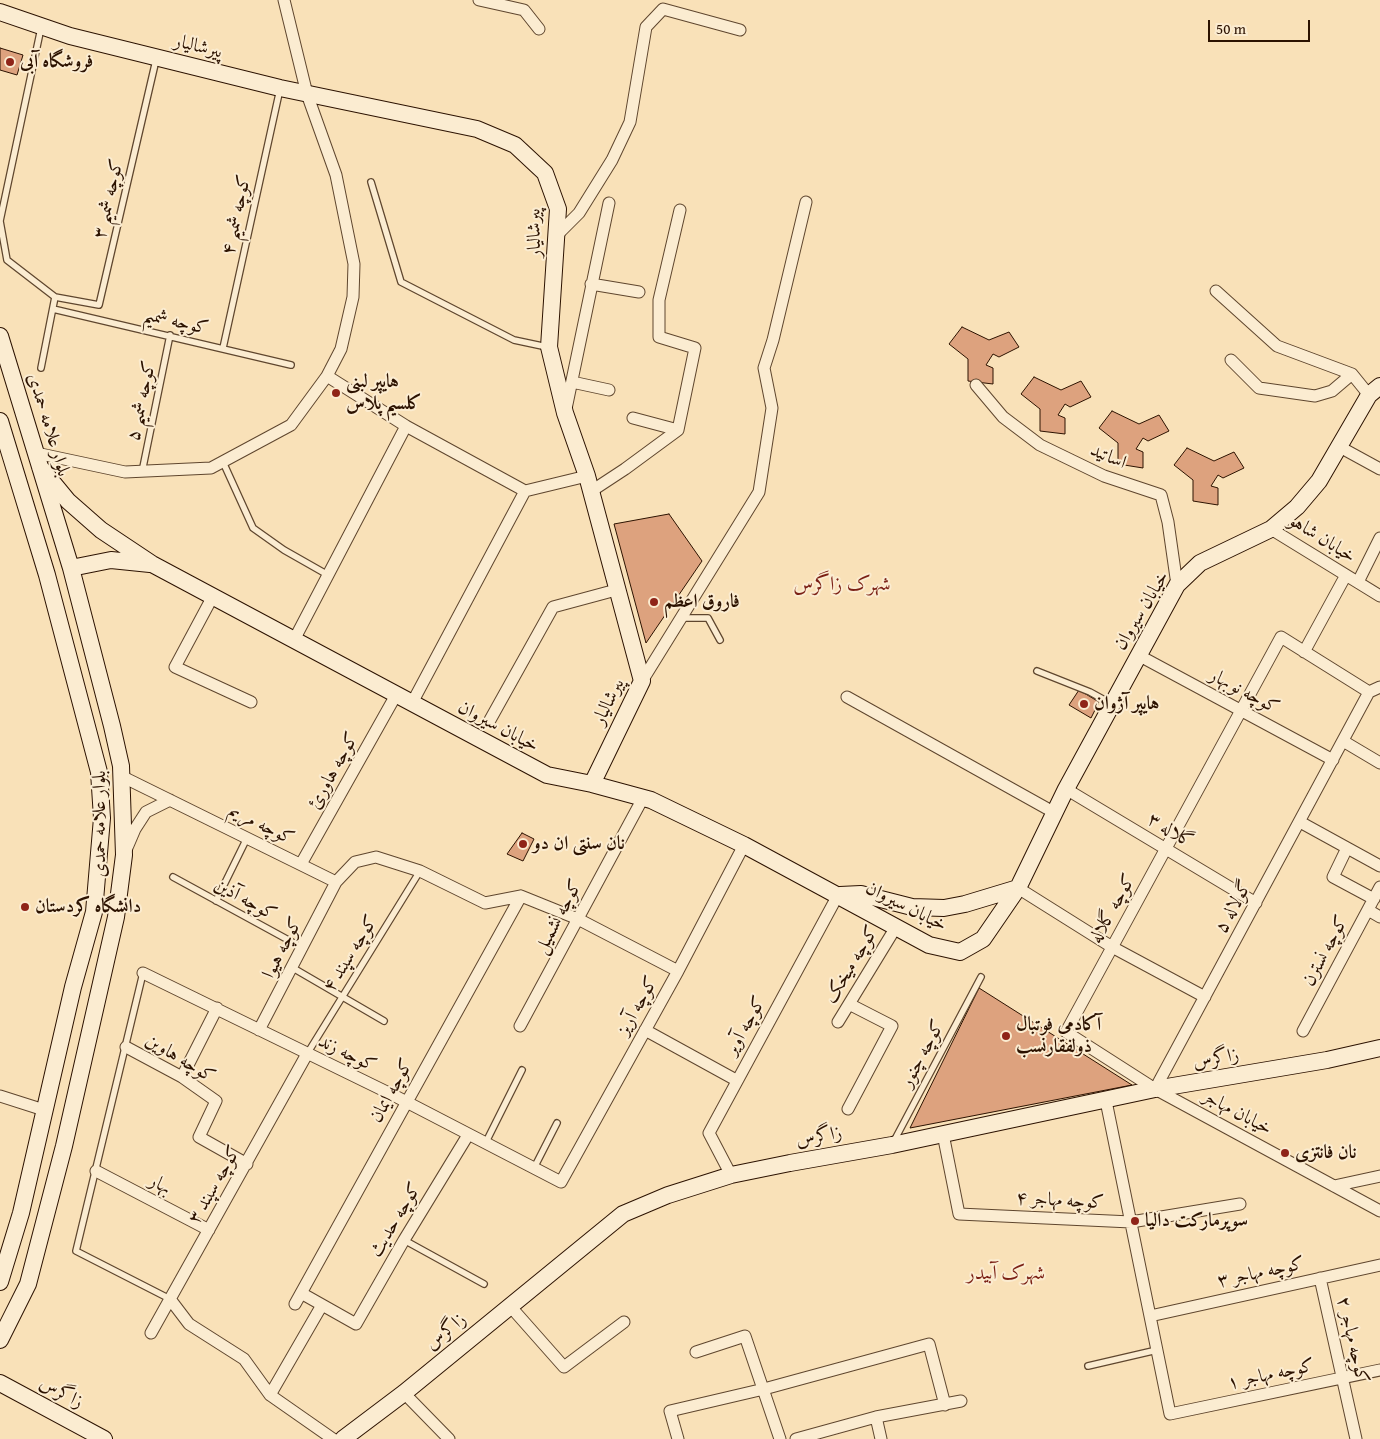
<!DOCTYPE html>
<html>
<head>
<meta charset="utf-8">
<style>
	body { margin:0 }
	#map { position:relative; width:1380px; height:1439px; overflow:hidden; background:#f9e1b8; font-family:"Gentium Book Plus",serif }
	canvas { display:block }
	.scale { position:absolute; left:1208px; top:20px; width:102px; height:22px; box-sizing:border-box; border:2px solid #2c1200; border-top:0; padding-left:6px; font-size:15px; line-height:18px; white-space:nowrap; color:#2c1200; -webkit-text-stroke:4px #fbecd1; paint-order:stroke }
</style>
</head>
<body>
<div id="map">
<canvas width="1380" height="1439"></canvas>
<div class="scale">50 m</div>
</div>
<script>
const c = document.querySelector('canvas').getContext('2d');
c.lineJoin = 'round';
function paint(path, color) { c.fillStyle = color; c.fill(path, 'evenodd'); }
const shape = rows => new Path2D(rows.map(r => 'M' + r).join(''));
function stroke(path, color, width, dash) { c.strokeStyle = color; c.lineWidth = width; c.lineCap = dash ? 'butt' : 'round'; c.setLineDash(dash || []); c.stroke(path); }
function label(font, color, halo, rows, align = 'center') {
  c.font = font + ' "Gentium Book Plus",Amiri,serif'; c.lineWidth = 4; c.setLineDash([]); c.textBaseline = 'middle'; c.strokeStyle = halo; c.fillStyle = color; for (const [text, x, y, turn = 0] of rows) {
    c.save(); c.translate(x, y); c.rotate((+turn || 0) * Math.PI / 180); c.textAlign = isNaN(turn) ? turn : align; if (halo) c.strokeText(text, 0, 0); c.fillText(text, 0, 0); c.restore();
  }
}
const building = shape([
	[0,48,23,55,17,75,0,70,0,48],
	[962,327,989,340,1009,332,1019,347,999,357,993,354,986,365,993,368,993,384,968,381,968,359,949,344,962,327],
	[1034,377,1061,390,1081,381,1091,397,1070,407,1065,404,1058,415,1065,418,1065,434,1040,431,1040,409,1021,394,1034,377],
	[1112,411,1139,424,1159,415,1169,431,1148,441,1143,438,1136,449,1143,452,1143,468,1118,464,1118,443,1099,428,1112,411],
	[1187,448,1214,461,1234,452,1244,468,1223,478,1218,475,1211,486,1218,488,1218,505,1193,501,1193,480,1174,465,1187,448],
	[669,514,702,561,646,643,614,524,669,514],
	[1079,690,1099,702,1091,718,1069,705,1079,690],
	[522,833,534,839,523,861,507,854,522,833],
	[979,988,1132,1085,910,1128,979,988]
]);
paint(building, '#dda27e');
stroke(building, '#2c1200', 1);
const lane = shape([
	[41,28,0,221,7,260,55,297,99,305,156,60],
	[371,182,401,282,514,340,547,347],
	[53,309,291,365],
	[223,348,280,89],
	[41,368,55,297],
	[223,462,253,528,284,550,328,575],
	[142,472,170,335],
	[681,618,708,618,720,640],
	[1037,671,1090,692,1110,703],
	[173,877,303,948],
	[216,901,247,838],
	[293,968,384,1021],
	[143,973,76,1251,170,1299],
	[307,1054,420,871],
	[894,1141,981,977],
	[485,1144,522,1070],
	[534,1168,557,1123],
	[404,1240,484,1284],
	[1088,1366,1157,1350]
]);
const street = shape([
	[479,0,524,10,539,29],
	[557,235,579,213,612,160,630,122,646,27,663,9,740,30],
	[591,284,639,292],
	[1216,291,1277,346,1352,374,1369,395],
	[1231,360,1259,388,1315,396,1332,391,1352,374],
	[327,376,406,426,525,491,587,476],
	[572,382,609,390],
	[976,385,1003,417,1040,445,1104,476,1161,495,1168,522,1177,585],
	[566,409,609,203],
	[633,418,678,430],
	[1338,446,1380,469],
	[36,453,125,472,211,468,291,425,327,376,341,349,353,297,354,264,336,175,307,94,284,0],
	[590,492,625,469,678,430,695,348,659,337,659,300,680,210],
	[1271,529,1380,596],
	[1358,582,1380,538],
	[213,596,175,667,251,702],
	[294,640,406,426],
	[1304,652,1346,575],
	[1138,655,1333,760],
	[642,681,759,492,772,408,764,368,773,340,806,202],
	[1369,692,1281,637,1066,1032,1155,1089,1380,1211],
	[847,697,1055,813],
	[412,703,525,491],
	[490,720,553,607,616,590],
	[1343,741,1380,763],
	[121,776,336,882],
	[1066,789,1256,903],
	[1300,822,1380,866],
	[1347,848,1333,877,1374,899],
	[126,850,135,829,146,812,170,800],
	[301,864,396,695],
	[1018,888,1112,947,1205,997],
	[1368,910,1380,917],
	[143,973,395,1096,561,1182,678,971,744,845],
	[838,1022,896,927],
	[520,1026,643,798],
	[259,1030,336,882,355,862,376,857,420,871,485,903,521,896,578,919,678,971],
	[645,1030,736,1080],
	[1303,1031,1380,887],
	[126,1047,182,1077,216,1101,199,1137,247,1164],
	[182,1077,217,1008],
	[1155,1089,1369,692,1380,687],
	[0,1096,44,1110],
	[1106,1101,1170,1414,1380,1370],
	[848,1109,892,1026,849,1004],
	[943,1134,959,1214,1131,1222,1240,1204],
	[96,1171,209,1230],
	[731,1175,709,1133,838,895],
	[1334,1186,1380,1176],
	[1320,1278,1356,1439],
	[301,1293,356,1324,404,1240,468,1135],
	[170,1299,189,1324,244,1359,270,1395,333,1439],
	[295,1304,521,896],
	[510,1306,564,1367,624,1322],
	[1150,1316,1380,1265],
	[151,1333,307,1054],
	[696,1352,745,1336,780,1439],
	[404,1393,449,1439],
	[270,1395,322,1305],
	[876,1417,881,1439],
	[678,1439,670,1411,764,1389,929,1344,945,1405],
	[796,1439,876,1417,961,1401]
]);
const secondary = shape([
	[0,12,70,36,280,88,477,129,515,145,545,173,558,209,549,347,565,413,587,476,642,681,592,784],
	[0,336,71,568,112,726,121,766,124,855,116,917,64,1146,28,1284,0,1340],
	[0,421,47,575,99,772,102,818,94,912,73,987,21,1213,0,1282],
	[40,467,68,501,101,530,152,564,547,775,592,784,651,800,744,845,929,945,960,952,983,939,1018,888,1066,789,1177,585,1200,563,1271,529,1297,507,1319,481,1369,395,1380,386],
	[71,568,111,560,150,564],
	[840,895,861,894,912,907,944,908,965,904,1018,888],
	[0,1383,104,1439],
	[343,1439,404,1393,623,1214,668,1195,731,1175,790,1163,892,1145,1155,1089,1327,1060,1380,1048]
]);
stroke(lane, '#5f462e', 8);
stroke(street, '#5f462e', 13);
stroke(secondary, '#2c1200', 18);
stroke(lane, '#fbecd1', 5.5);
stroke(street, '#fbecd1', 11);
stroke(secondary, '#fbecd1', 16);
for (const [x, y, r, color] of [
	[10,62,5,"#8f2418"],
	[336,393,5,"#8f2418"],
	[654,602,5,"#8f2418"],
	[1084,704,5,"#8f2418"],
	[523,844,5,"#8f2418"],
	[25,907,5,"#8f2418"],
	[1006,1036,5,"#8f2418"],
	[1285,1153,5,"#8f2418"],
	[1135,1221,5,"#8f2418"]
]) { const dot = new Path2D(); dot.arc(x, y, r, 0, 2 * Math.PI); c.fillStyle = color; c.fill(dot); stroke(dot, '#fbecd1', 2); }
label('19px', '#2c1200', '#fbecd1', [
	["پیرشالیار",198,47,14],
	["کوچه شمیم ۳",109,199,-77],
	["کوچه شمیم ۴",237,215,-78],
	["پیرشالیار",535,233,-91],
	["کوچه شمیم",176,322,13],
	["کوچه شمیم ۵",142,401,-78],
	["بلوار علامه حمدی",48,425,73],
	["اساتید",1108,457,23],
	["خیابان شاهو",1322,539,32],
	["خیابان سیروان",1142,611,-59],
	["کوچه نوبهار",1244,692,28],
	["پیرشالیار",609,702,-64],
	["خیابان سیروان",498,727,28],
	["کوچه هاورئ",334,771,-61],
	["بلوار علامه حمدی",100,824,-90],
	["کوچه مریم",261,825,26],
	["گلاله ۳",1170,831,31],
	["کوچه آذین",245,900,29],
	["خیابان سیروان",906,907,27],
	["گولاله ۵",1234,907,-62],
	["کوچه گلاله",1113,909,-61],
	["کوچه نشمیل",559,917,-62],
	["کوچه هیوا",283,948,-63],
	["کوچه نسترن",1326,951,-62],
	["کوچه سپند ۴",351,954,-58],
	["کوچه میخک",852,965,-59],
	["کوچه آریز",638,1006,-61],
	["کوچه آویر",746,1026,-61],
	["کوچه زند",347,1054,26],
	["کوچه چنور",923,1054,-62],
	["کوچه هاوین",180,1059,31],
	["زاگرس",1216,1059,-10],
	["کوچه ایمان",392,1091,-61],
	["خیابان مهاجر",1237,1113,28],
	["زاگرس",819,1137,-10],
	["بهار",160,1185,28],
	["کوچه سپند ۳",215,1185,-60],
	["کوچه مهاجر ۴",1060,1201,3],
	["کوچه حدیث",396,1220,-59],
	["کوچه مهاجر ۳",1261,1273,-12],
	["زاگرس",446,1332,-39],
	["کوچه مهاجر ۲",1352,1340,77],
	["کوچه مهاجر ۱",1271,1375,-12],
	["زاگرس",61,1393,28]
]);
label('bold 19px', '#2c1200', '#fbecd1', [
	["فروشگاه آبی",20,62],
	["هایپر لبنی",346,382],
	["کلسیم پلاس",346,404],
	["فاروق اعظم",664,602],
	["هایپر آژوان",1094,704],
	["نان سنتی ان دو",533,844],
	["دانشگاه کردستان",35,907],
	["آکادمی فوتبال",1016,1025],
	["ذولفقارنسب",1016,1047],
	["نان فانتزی",1295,1153],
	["سوپرمارکت دالیا",1145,1221]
], 'left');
label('20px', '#7a1f14', '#fbecd1', [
	["شهرک زاگرس",842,585],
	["شهرک آبیدر",1006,1274]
]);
</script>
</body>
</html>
